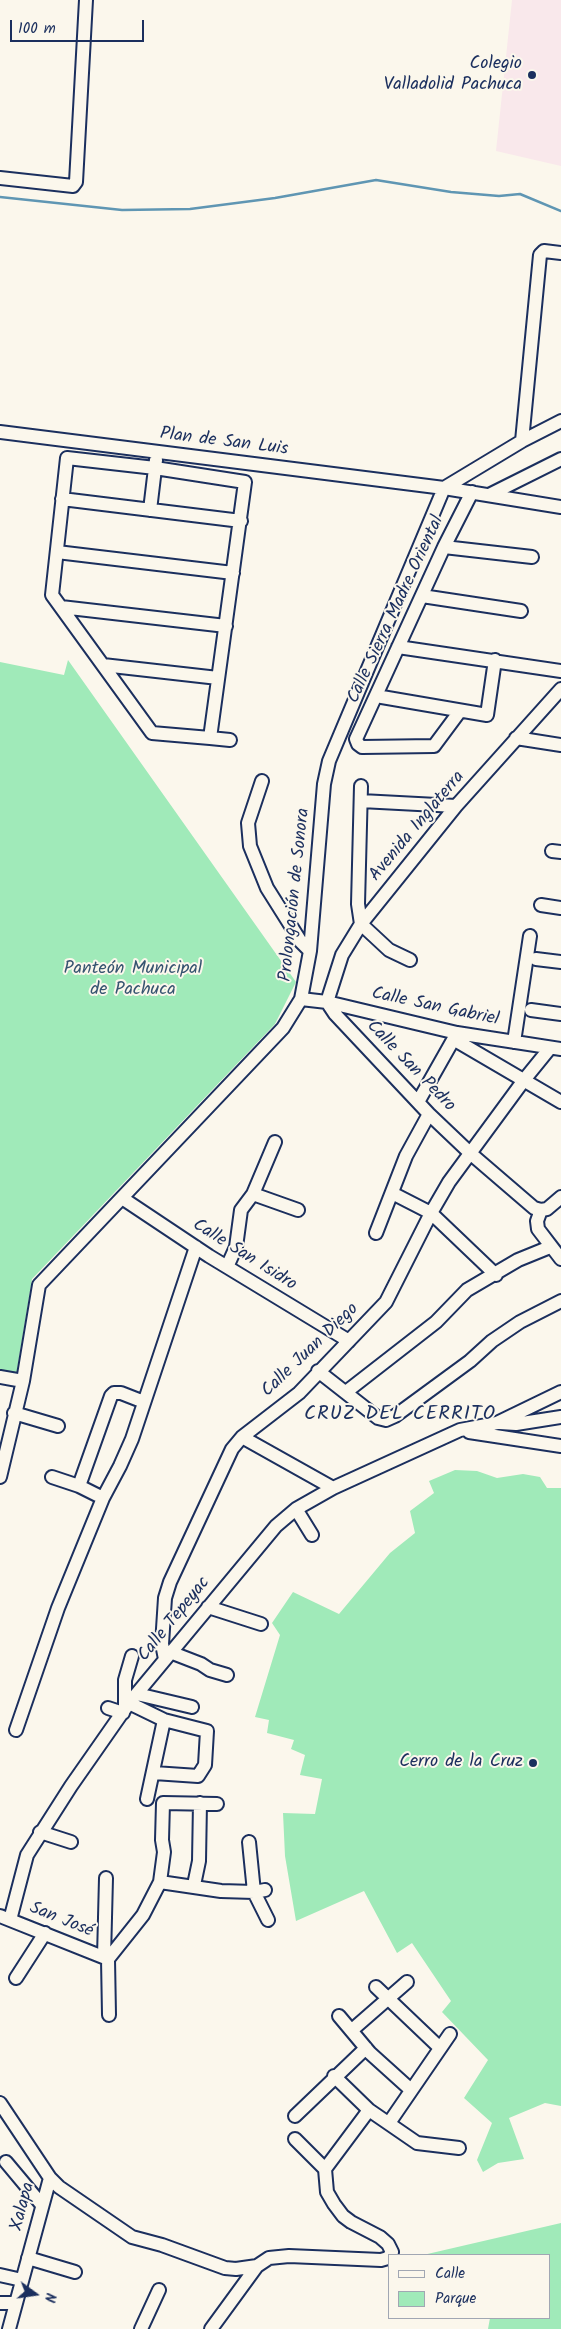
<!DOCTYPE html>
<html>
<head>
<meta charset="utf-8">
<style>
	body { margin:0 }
	#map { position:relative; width:561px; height:2329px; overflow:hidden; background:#fbf7ec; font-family:Kalam,sans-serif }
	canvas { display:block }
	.legend { position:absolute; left:388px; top:2254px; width:162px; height:65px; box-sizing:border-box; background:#fbf7ec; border:1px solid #a1a7b3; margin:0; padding:6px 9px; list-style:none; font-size:15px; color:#1b2f5e }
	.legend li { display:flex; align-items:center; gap:10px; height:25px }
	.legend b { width:25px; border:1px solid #a1a7b3 }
	.north { position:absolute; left:10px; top:2269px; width:50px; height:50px; -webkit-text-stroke:4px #fbf7ec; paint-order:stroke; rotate:104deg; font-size:14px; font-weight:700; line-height:20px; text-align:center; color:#1b2f5e }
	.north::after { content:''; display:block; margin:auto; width:18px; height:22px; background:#1b2f5e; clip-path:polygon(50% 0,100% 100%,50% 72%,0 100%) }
	.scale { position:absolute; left:10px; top:20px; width:134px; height:22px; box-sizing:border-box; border:2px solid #1b2f5e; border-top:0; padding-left:6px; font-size:15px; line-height:18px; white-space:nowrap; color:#1b2f5e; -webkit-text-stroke:4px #fbf7ec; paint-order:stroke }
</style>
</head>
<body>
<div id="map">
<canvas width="561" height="2329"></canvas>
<ul class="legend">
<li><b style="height:6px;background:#fbf7ec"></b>Calle</li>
<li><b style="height:14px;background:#a0eab9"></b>Parque</li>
</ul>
<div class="north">N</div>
<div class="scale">100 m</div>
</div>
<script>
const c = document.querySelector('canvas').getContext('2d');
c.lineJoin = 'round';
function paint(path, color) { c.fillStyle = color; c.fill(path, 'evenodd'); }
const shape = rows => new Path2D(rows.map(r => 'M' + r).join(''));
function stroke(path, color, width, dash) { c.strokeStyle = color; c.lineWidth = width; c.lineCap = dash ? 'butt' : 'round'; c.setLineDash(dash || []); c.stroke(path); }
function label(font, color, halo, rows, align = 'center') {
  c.font = font + ' Kalam,sans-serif'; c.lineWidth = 4; c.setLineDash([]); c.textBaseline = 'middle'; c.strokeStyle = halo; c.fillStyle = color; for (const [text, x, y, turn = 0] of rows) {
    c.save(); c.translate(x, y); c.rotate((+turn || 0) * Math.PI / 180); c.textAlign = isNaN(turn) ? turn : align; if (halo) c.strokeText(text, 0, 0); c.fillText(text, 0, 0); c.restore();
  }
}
paint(shape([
	[512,0,561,0,561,166,496,151]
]), '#f9e8eb');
paint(shape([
	[68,660,296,982,275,1024,32,1279,16,1376,0,1373,0,662,64,675],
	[455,1470,477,1471,497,1478,523,1474,540,1477,547,1488,561,1488,561,2106,545,2103,509,2118,524,2159,498,2163,483,2172,477,2160,492,2123,464,2098,488,2060,442,2012,451,2001,412,1943,397,1953,364,1891,296,1921,285,1856,283,1813,315,1814,322,1779,300,1775,305,1755,291,1749,294,1740,267,1733,269,1720,255,1717,280,1635,272,1623,293,1592,339,1614,390,1553,415,1533,410,1511,434,1493,429,1481],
	[561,2223,561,2329,488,2329,490,2318,550,2318,550,2255,423,2255]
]), '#a0eab9');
stroke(shape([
	[0,197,122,210,190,209,275,198,376,180,451,192,499,196,520,194,561,211]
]), '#5f96b3', 2.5);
const minor = shape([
	[0,178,73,186,76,182,86,0],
	[0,432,444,488,561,507],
	[522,441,540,255,544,251,561,253],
	[489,495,561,459],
	[62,499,241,521],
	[150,510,156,460],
	[444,547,532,557],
	[57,552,233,573],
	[422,596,521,611],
	[61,607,226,626],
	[398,647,561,671],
	[103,665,218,678],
	[376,696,487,715,495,660],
	[460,711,434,746,362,747,358,744,356,739,444,547,472,492],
	[210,738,245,482,155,468,67,458,52,595,152,733,210,738,230,740],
	[516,738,561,745],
	[262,781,248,823,250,846,267,888,301,942,310,951],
	[361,786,358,904,361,924,389,950,410,960],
	[361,801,456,806],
	[552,851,561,852],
	[541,905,561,908],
	[536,959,561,962],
	[301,999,327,1002,457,1033,561,1049],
	[531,1010,561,1014],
	[455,1040,561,1102],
	[514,1042,530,936],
	[418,1102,457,1033],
	[392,1193,431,1213,496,1275],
	[253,1194,298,1210],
	[122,1198,209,1256,349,1341],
	[541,1210,534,1208,470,1153,429,1114,335,1014,327,1002,342,955,361,924,456,806,561,689],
	[541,1210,537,1221,538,1229,561,1259],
	[541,1210,547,1209,561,1197],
	[376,1233,406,1156,429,1114],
	[227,1267,236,1247,241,1210,253,1194,275,1142],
	[318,1371,378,1418,386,1420,395,1416,470,1361,492,1341,520,1322,561,1301],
	[0,1377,23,1381],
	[346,1392,436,1322,467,1290,518,1260,550,1247],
	[14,1413,58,1426],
	[500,1423,516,1424,561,1417],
	[469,1432,561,1446],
	[242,1437,333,1488],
	[0,1477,23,1381,39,1285,283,1028,301,999,310,951,324,784,329,761,444,488,522,441,561,421],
	[52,1477,79,1486,103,1498],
	[79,1486,111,1396,114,1393,121,1393,144,1402],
	[296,1509,312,1535],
	[208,1607,261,1624],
	[170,1652,201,1664,210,1670,227,1675],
	[165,1659,162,1644,165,1598,170,1582,232,1449,242,1437,299,1393,386,1302,431,1213,449,1182,524,1080,550,1048],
	[137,1694,192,1707],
	[129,1703,164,1720,207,1731,205,1765,198,1776,154,1773],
	[108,1708,123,1713],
	[125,1709,125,1680,132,1656],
	[16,1730,58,1608,103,1498,120,1466,132,1439,196,1247],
	[147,1799,164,1720],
	[40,1832,71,1842],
	[249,1842,254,1892,268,1920],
	[160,1882,221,1891,254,1892,265,1890],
	[194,1885,199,1861,200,1803],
	[0,1916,108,1959],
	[10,1920,27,1855,71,1786,129,1703,276,1526,296,1509,333,1488,460,1430,497,1423,561,1392],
	[104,1957,106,1878],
	[108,1959,143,1915,160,1882,164,1852,162,1840,163,1803,217,1804],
	[108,1959,109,2015],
	[16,1978,45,1933],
	[376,1987,440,2048],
	[339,2016,370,2053,411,2090],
	[352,2030,407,1982],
	[334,2076,369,2110,417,2143,459,2148],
	[0,2103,50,2178,59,2187,132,2237,162,2245,225,2268,236,2269,257,2266],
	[295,2116,366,2048],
	[389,2123,450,2034],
	[295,2139,325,2169],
	[6,2162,42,2205],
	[325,2169,369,2110],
	[28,2258,75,2272],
	[0,2275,22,2280],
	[0,2303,15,2303],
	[9,2329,50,2178],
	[141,2329,159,2290],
	[211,2329,257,2266,269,2258,289,2256,381,2260,388,2258,392,2252,388,2244,380,2237,351,2222,343,2216,334,2204,327,2192,325,2169]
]);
stroke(minor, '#1b2f5e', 16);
stroke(minor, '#fbf7ec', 12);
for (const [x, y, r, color] of [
	[532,75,5,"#1b2f5e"],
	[533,1763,5,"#1b2f5e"]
]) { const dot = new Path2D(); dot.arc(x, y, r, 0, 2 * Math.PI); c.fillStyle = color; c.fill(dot); stroke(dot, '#fbf7ec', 2); }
label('18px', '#1b2f5e', '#fbf7ec', [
	["Colegio",522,65],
	["Valladolid Pachuca",522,86],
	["Cerro de la Cruz",523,1763]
], 'right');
label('18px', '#1b2f5e', '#fbf7ec', [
	["Plan de San Luis",224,443,7],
	["Calle Sierra Madre Oriental",397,610,-65],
	["Avenida Inglaterra",418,827,-50],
	["Prolongación de Sonora",296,895,-84],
	["Calle San Gabriel",435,1008,12],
	["Calle San Pedro",410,1067,46],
	["Calle San Isidro",244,1256,32],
	["Calle Juan Diego",311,1351,-44],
	["Calle Tepeyac",175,1620,-51],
	["San José",61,1921,22],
	["Xalapa",24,2207,-75]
]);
label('18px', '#365470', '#fbf7ec', [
	["Panteón Municipal",133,970],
	["de Pachuca",133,991]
]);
c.letterSpacing = '1px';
label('20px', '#1b2f5e', '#fbf7ec', [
	["CRUZ DEL CERRITO",400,1416]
]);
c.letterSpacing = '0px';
</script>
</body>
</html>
